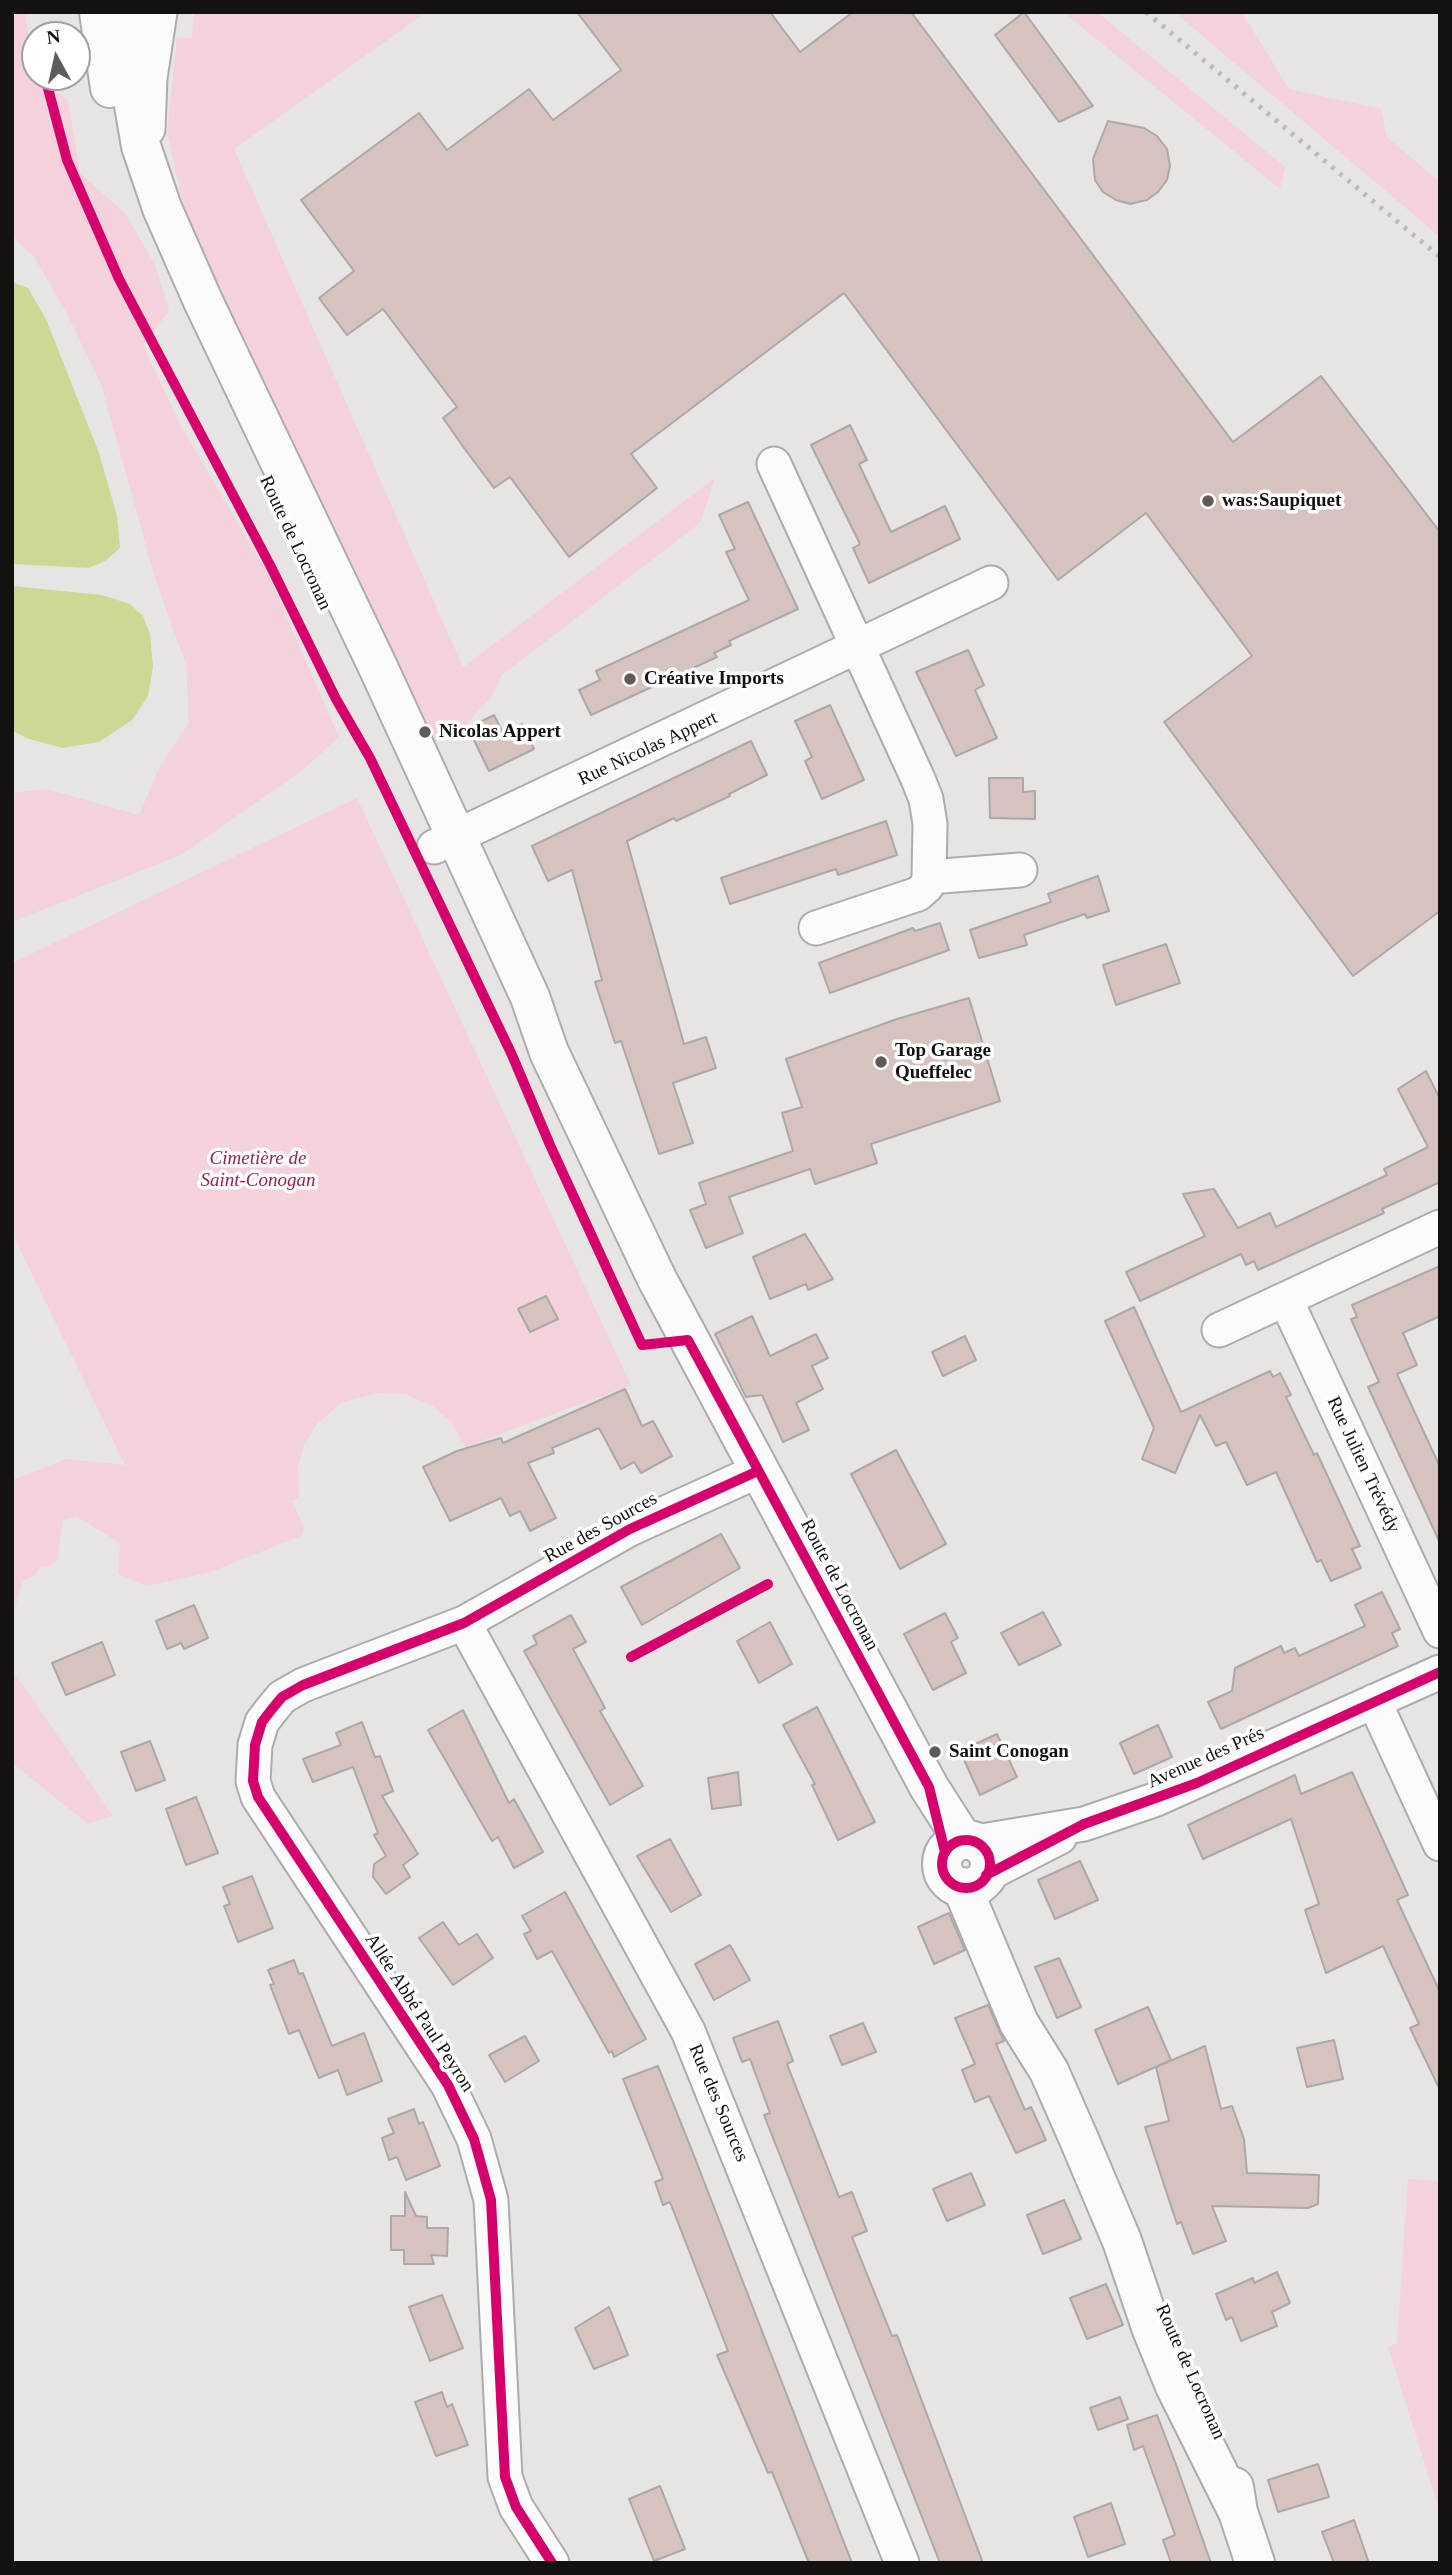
<!DOCTYPE html>
<html>
<head>
<meta charset="utf-8">
<style>
	body { margin:0 }
	#map { position:relative; width:1452px; height:2575px; overflow:hidden; background:#e7e5e4; font-family:Georgia,serif }
	canvas { display:block }
	.frame { position:absolute; inset:0; border:14px solid #131211; pointer-events:none }
	.north { position:absolute; left:21px; top:21px; width:70px; height:70px; box-sizing:border-box; background:#fff; border:2px solid #a1a0a0; border-radius:50%; rotate:352deg; font-size:19px; font-weight:700; line-height:28px; text-align:center; color:#131211 }
	.north::after { content:''; display:block; margin:auto; width:24px; height:32px; background:#5d5c5b; clip-path:polygon(50% 0,100% 100%,50% 72%,0 100%) }
</style>
</head>
<body>
<div id="map">
<canvas width="1452" height="2575"></canvas>
<div class="frame"></div>
<div class="north">N</div>
</div>
<script>
const c = document.querySelector('canvas').getContext('2d');
c.lineJoin = 'round';
function paint(path, color) { c.fillStyle = color; c.fill(path, 'evenodd'); }
const shape = rows => new Path2D(rows.map(r => 'M' + r).join(''));
function stroke(path, color, width, dash) { c.strokeStyle = color; c.lineWidth = width; c.lineCap = dash ? 'butt' : 'round'; c.setLineDash(dash || []); c.stroke(path); }
function label(font, color, halo, rows, align = 'center') {
  c.font = font + ' Georgia,serif'; c.lineWidth = 7; c.setLineDash([]); c.textBaseline = 'middle'; c.strokeStyle = halo; c.fillStyle = color; for (const [text, x, y, turn = 0] of rows) {
    c.save(); c.translate(x, y); c.rotate((+turn || 0) * Math.PI / 180); c.textAlign = isNaN(turn) ? turn : align; if (halo) c.strokeText(text, 0, 0); c.fillText(text, 0, 0); c.restore();
  }
}
paint(shape([
	[12,12,25,12,33,75,68,100,80,173,126,214,155,265,169,311,143,345,180,424,268,574,339,737,303,770,181,855,14,921,12,793,47,789,139,815,159,768,189,722,186,665,155,578,101,384,65,310,34,257,12,236],
	[194,12,427,12,234,149,463,667,715,478,700,523,501,676,494,694,462,729,434,742,398,675,277,427,183,203,167,133,177,37,192,38],
	[1063,12,1097,12,1285,167,1280,189],
	[1174,12,1242,12,1289,89,1381,109,1387,137,1440,182,1440,237],
	[357,798,631,1385,466,1447,451,1422,433,1406,405,1394,378,1393,342,1402,317,1424,304,1445,298,1467,299,1498,292,1501,304,1527,303,1535,208,1573,146,1586,118,1574,120,1543,77,1517,63,1520,57,1561,49,1566,40,1567,35,1575,23,1581,12,1618,12,1480,66,1459,125,1465,12,1233,12,963],
	[12,1669,47,1720,113,1816,88,1824,12,1763],
	[1408,2179,1440,2181,1440,2512,1388,2347,1397,2343]
]), '#f3d2db');
paint(shape([
	[12,282,28,288,46,319,99,453,117,516,120,548,105,561,89,568,12,564],
	[12,586,102,595,130,604,143,616,150,634,153,667,148,696,132,720,99,742,62,748,26,738,12,730]
]), '#ccd894');
const building = shape([
	[577,12,770,12,800,52,853,12,911,12,1233,442,1321,376,1440,532,1440,911,1353,976,1164,722,1252,656,1146,513,1058,580,844,293,631,454,657,488,569,557,510,477,494,488,464,448,443,418,457,407,383,309,347,335,319,298,354,271,301,200,419,113,447,150,529,89,553,120,621,70,577,12],
	[1024,12,1093,106,1059,122,995,35,1024,12],
	[1108,121,1144,128,1157,136,1167,149,1170,166,1167,180,1158,192,1147,200,1130,204,1116,200,1103,192,1095,180,1093,159,1108,121],
	[850,425,867,460,859,464,891,532,945,506,960,539,869,583,853,548,860,544,811,445,850,425],
	[748,502,798,609,729,641,731,645,714,653,717,657,591,715,579,690,600,680,596,671,749,600,726,552,735,549,719,515,748,502],
	[968,650,984,685,975,690,997,738,956,756,916,672,968,650],
	[830,705,864,780,822,799,805,761,812,757,795,721,830,705],
	[494,715,503,733,522,724,534,749,489,771,468,728,494,715],
	[751,741,767,775,729,794,730,796,676,821,674,818,627,841,684,1044,706,1037,716,1068,673,1083,693,1143,659,1154,621,1041,615,1043,595,982,602,980,572,870,548,881,532,846,751,741],
	[989,778,1023,778,1023,792,1035,791,1035,819,990,818,989,778],
	[886,821,897,855,838,875,836,869,730,904,721,878,886,821],
	[1098,876,1109,911,1087,918,1085,914,1024,935,1027,945,979,958,970,930,1051,902,1048,894,1098,876],
	[940,923,949,950,830,993,819,963,913,928,915,931,940,923],
	[1166,944,1180,983,1116,1005,1103,965,1166,944],
	[969,998,1000,1101,871,1144,877,1163,815,1184,810,1169,729,1197,743,1233,706,1248,690,1210,706,1204,699,1183,793,1151,782,1113,802,1107,786,1059,897,1019,969,998],
	[1426,1071,1440,1099,1440,1182,1382,1209,1384,1213,1258,1270,1254,1261,1246,1265,1241,1254,1140,1301,1126,1272,1205,1236,1183,1194,1214,1189,1238,1228,1270,1213,1276,1227,1387,1175,1384,1169,1428,1147,1398,1089,1426,1071],
	[805,1234,833,1279,808,1290,806,1284,770,1299,753,1257,805,1234],
	[1440,1266,1440,1316,1403,1333,1417,1365,1397,1374,1440,1467,1440,1543,1368,1387,1379,1382,1351,1319,1357,1317,1352,1305,1440,1266],
	[546,1296,558,1319,530,1332,518,1309,546,1296],
	[1134,1307,1181,1412,1270,1371,1273,1377,1280,1373,1291,1395,1286,1397,1314,1455,1317,1453,1360,1546,1352,1549,1361,1568,1331,1581,1321,1560,1317,1562,1276,1472,1247,1485,1226,1442,1216,1446,1200,1415,1175,1473,1142,1459,1154,1428,1105,1321,1134,1307],
	[752,1316,770,1356,816,1334,828,1358,812,1366,823,1389,796,1403,809,1430,783,1442,762,1395,746,1397,715,1334,752,1316],
	[965,1336,976,1360,943,1376,932,1352,965,1336],
	[625,1389,642,1426,653,1421,672,1456,641,1473,634,1462,621,1469,599,1428,552,1448,554,1453,528,1463,556,1518,530,1531,520,1511,510,1516,501,1498,450,1521,423,1467,457,1451,501,1438,503,1443,625,1389],
	[896,1450,946,1544,900,1569,851,1474,896,1450],
	[721,1534,740,1568,642,1625,621,1587,721,1534],
	[1382,1592,1400,1629,1392,1633,1398,1646,1221,1729,1208,1702,1232,1691,1235,1668,1281,1646,1284,1653,1295,1648,1299,1656,1365,1626,1355,1605,1382,1592],
	[194,1605,208,1638,184,1649,181,1643,167,1649,156,1621,194,1605],
	[1043,1612,1061,1645,1019,1665,1001,1633,1043,1612],
	[945,1613,958,1638,951,1642,966,1673,933,1690,904,1634,945,1613],
	[571,1615,586,1642,573,1649,605,1708,600,1711,643,1786,610,1805,524,1651,537,1644,533,1636,571,1615],
	[770,1622,792,1664,759,1683,737,1641,770,1622],
	[102,1642,115,1675,66,1695,52,1663,102,1642],
	[817,1707,875,1822,838,1840,812,1785,815,1784,783,1725,817,1707],
	[463,1710,509,1803,514,1799,543,1852,514,1868,498,1837,492,1841,428,1730,463,1710],
	[362,1722,375,1757,380,1756,393,1791,382,1796,418,1854,403,1865,410,1877,386,1894,373,1877,374,1864,386,1856,374,1835,378,1833,353,1767,313,1782,303,1759,341,1745,336,1733,362,1722],
	[1158,1725,1172,1757,1134,1774,1120,1743,1158,1725],
	[997,1734,1017,1777,980,1795,960,1751,997,1734],
	[150,1741,165,1780,136,1791,121,1752,150,1741],
	[738,1772,741,1805,712,1809,708,1778,738,1772],
	[1352,1772,1408,1895,1397,1900,1440,1992,1440,2090,1410,2028,1419,2024,1383,1946,1326,1973,1305,1910,1319,1904,1291,1819,1203,1859,1188,1825,1295,1775,1301,1794,1352,1772],
	[196,1797,218,1853,186,1865,166,1809,196,1797],
	[670,1839,701,1895,671,1912,637,1856,670,1839],
	[1080,1861,1098,1900,1055,1919,1038,1880,1080,1861],
	[252,1876,273,1928,238,1942,224,1906,230,1904,223,1887,252,1876],
	[565,1892,646,2039,614,2057,612,2051,609,2053,552,1951,537,1959,524,1934,531,1931,522,1916,565,1892],
	[949,1913,965,1950,934,1964,918,1927,949,1913],
	[443,1922,459,1945,477,1934,493,1958,453,1985,419,1938,443,1922],
	[730,1945,750,1980,714,2000,695,1964,730,1945],
	[1059,1958,1081,2007,1057,2018,1035,1967,1059,1958],
	[294,1960,299,1974,303,1973,332,2046,364,2033,382,2081,347,2095,338,2070,319,2078,299,2030,289,2034,270,1985,274,1984,268,1970,294,1960],
	[988,2005,1004,2041,996,2044,1025,2110,1031,2107,1046,2140,1016,2153,989,2096,975,2102,962,2070,975,2064,955,2018,988,2005],
	[1148,2007,1171,2060,1118,2084,1095,2030,1148,2007],
	[778,2021,793,2061,787,2064,839,2197,852,2192,867,2231,852,2237,892,2336,897,2335,983,2563,940,2563,764,2115,770,2113,750,2059,742,2062,733,2038,778,2021],
	[863,2023,876,2052,842,2065,830,2036,863,2023],
	[525,2036,539,2061,505,2082,489,2055,525,2036],
	[1334,2040,1343,2079,1307,2087,1297,2048,1334,2040],
	[1205,2046,1221,2109,1232,2106,1244,2139,1247,2173,1319,2175,1318,2204,1308,2208,1212,2206,1226,2241,1193,2254,1181,2222,1177,2224,1145,2127,1169,2121,1156,2067,1205,2046],
	[658,2066,691,2148,852,2563,809,2563,772,2472,768,2473,717,2355,728,2351,670,2202,663,2205,655,2182,663,2179,623,2079,658,2066],
	[414,2109,419,2124,423,2122,440,2166,406,2180,397,2157,389,2160,382,2138,394,2133,388,2119,414,2109],
	[971,2173,985,2205,947,2221,933,2189,971,2173],
	[405,2192,416,2216,427,2217,427,2228,448,2228,447,2256,431,2255,434,2264,404,2264,404,2250,391,2250,391,2216,405,2216,405,2192],
	[1064,2200,1081,2239,1043,2254,1027,2215,1064,2200],
	[1277,2272,1290,2303,1272,2312,1277,2326,1241,2341,1232,2317,1226,2320,1216,2294,1253,2278,1254,2283,1277,2272],
	[1106,2284,1123,2325,1087,2339,1070,2298,1106,2284],
	[442,2295,463,2348,430,2361,409,2307,442,2295],
	[609,2307,628,2355,594,2369,575,2328,609,2307],
	[442,2392,447,2407,452,2404,468,2445,436,2456,415,2402,442,2392],
	[1120,2397,1128,2419,1098,2430,1090,2408,1120,2397],
	[1157,2415,1177,2467,1211,2563,1171,2563,1163,2540,1175,2535,1143,2446,1134,2450,1127,2425,1157,2415],
	[1318,2464,1329,2497,1278,2512,1268,2480,1318,2464],
	[660,2486,685,2549,654,2561,629,2499,660,2486],
	[1111,2503,1125,2544,1088,2557,1074,2517,1111,2503],
	[1354,2520,1369,2563,1334,2563,1322,2532,1354,2520]
]);
paint(building, '#d6c2bf');
stroke(building, '#aaa8a8', 2);
const minor = shape([
	[148,129,150,78,160,12],
	[774,464,918,779,926,799,930,824,929,877,927,886,918,894,816,928],
	[434,847,991,583],
	[929,877,1020,870],
	[1286,1300,1440,1631],
	[1219,1330,1440,1227],
	[464,1623,688,2031,902,2563],
	[1374,1701,1440,1844],
	[976,1842,1084,1824,1154,1800,1440,1672],
	[986,1875,1060,1837],
	[552,2563,516,2507,505,2477,491,2200,474,2139,448,2085,258,1797,253,1781,255,1745,262,1722,272,1709,282,1697,303,1685,464,1623,630,1529,758,1471]
]);
const major = shape([
	[99,12,110,88],
	[134,12,129,76,141,146,162,208,203,301,377,665,530,997,549,1052,657,1279,929,1787,963,1840],
	'942 1864a24 24 0 1 1 48 0a24 24 0 1 1-48 0Z',
	[962,1887,1019,2023,1049,2071,1078,2137,1122,2241,1151,2327,1175,2386,1238,2512],
	[1234,2487,1238,2512,1255,2563]
]);
stroke(minor, '#adacab', 37);
stroke(major, '#adacab', 42);
stroke(minor, '#fbfbfb', 33);
stroke(major, '#fbfbfb', 38);
stroke(shape([
	[1146,12,1440,257]
]), '#bcbaba', 5, [3.5, 7]);
stroke(shape([
	[45,77,67,160,119,279,270,565,336,699,370,758,512,1055,550,1145,642,1345,688,1340,929,1787,945,1852],
	[631,1657,768,1584],
	'942 1864a24 24 0 1 1 48 0a24 24 0 1 1-48 0Z',
	[986,1875,1084,1824,1197,1783,1440,1672],
	[552,2563,516,2507,505,2477,491,2200,474,2139,448,2085,258,1797,253,1781,255,1745,262,1722,272,1709,282,1697,303,1685,464,1623,630,1529,758,1471]
]), '#d6006c', 10);
for (const [x, y, r, color] of [
	[1208,501,7,"#5d5c5b"],
	[630,679,7,"#5d5c5b"],
	[425,732,7,"#5d5c5b"],
	[881,1062,7,"#5d5c5b"],
	[935,1752,7,"#5d5c5b"]
]) { const dot = new Path2D(); dot.arc(x, y, r, 0, 2 * Math.PI); c.fillStyle = color; c.fill(dot); stroke(dot, '#fff', 2.5); }
label('bold 19px', '#131211', '#fff', [
	["was:Saupiquet",1222,501],
	["Créative Imports",644,679],
	["Nicolas Appert",439,732],
	["Top Garage",895,1051],
	["Queffelec",895,1073],
	["Saint Conogan",949,1752]
], 'left');
label('19px', '#131211', '#fff', [
	["Route de Locronan",295,543,65],
	["Rue Nicolas Appert",648,749,-25],
	["Rue Julien Trévédy",1363,1465,65],
	["Rue des Sources",601,1528,-29],
	["Route de Locronan",839,1585,62],
	["Avenue des Prés",1206,1758,-24],
	["Allée Abbé Paul Peyron",419,2013,57],
	["Rue des Sources",718,2103,67],
	["Route de Locronan",1190,2372,66]
]);
label('italic 19px', '#952252', '#fff', [
	["Cimetière de",258,1159],
	["Saint-Conogan",258,1181]
]);
</script>
</body>
</html>
